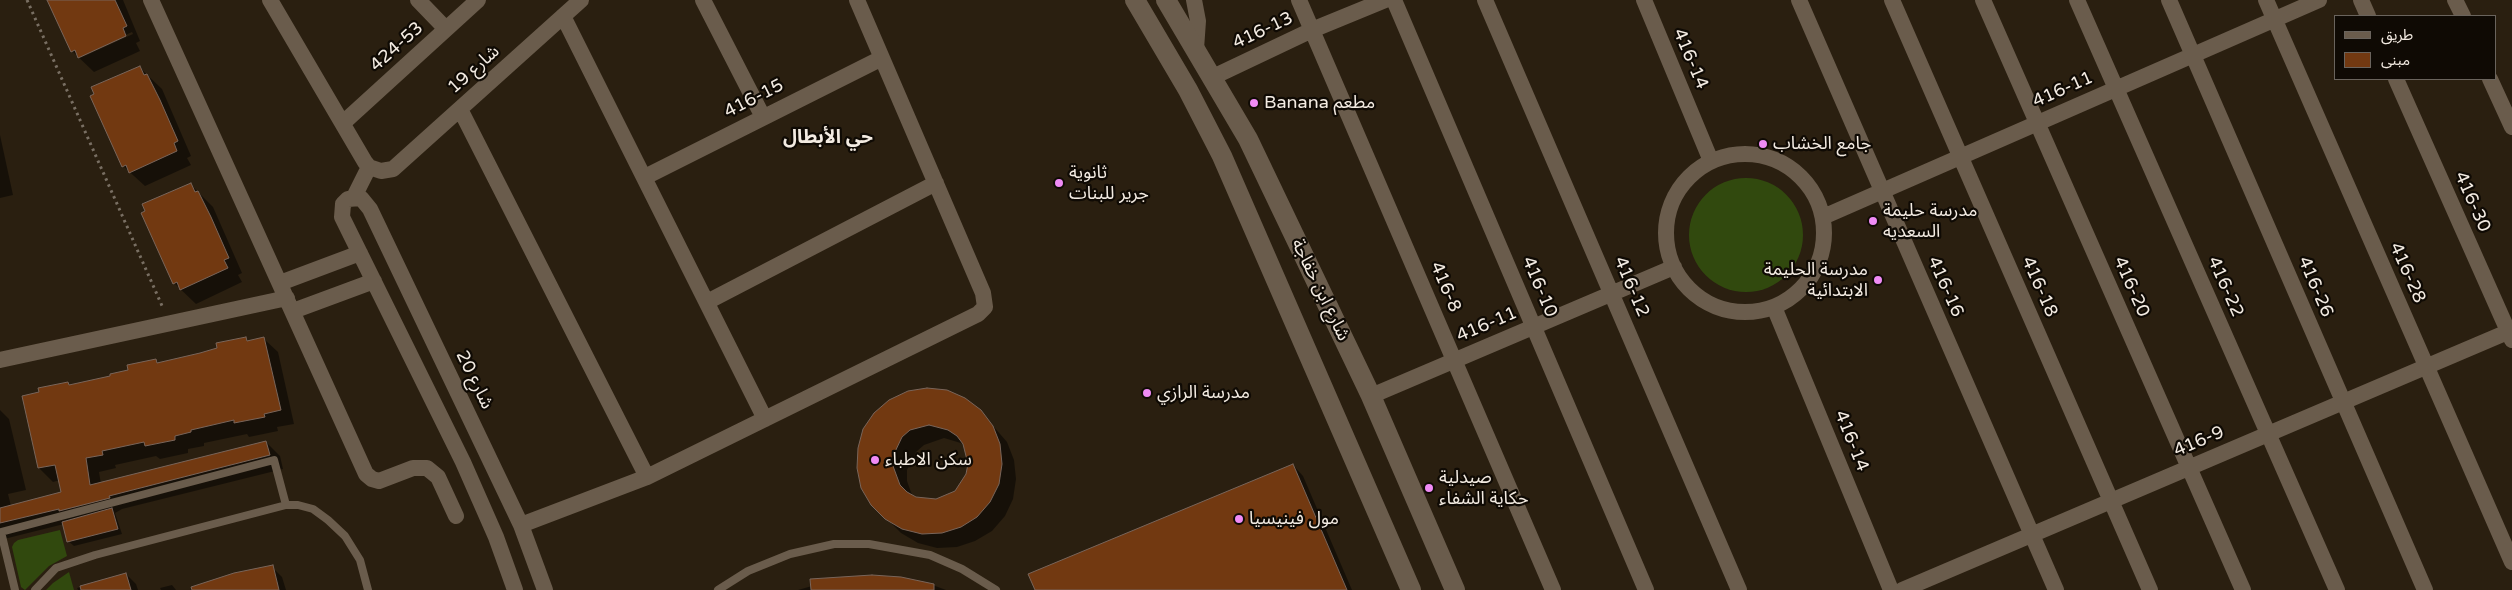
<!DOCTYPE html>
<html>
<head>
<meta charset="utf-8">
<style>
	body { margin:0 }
	#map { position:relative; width:2512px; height:590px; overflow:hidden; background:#2a1f10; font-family:"Varela Round","Noto Sans Arabic",sans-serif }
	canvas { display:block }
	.legend { position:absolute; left:2334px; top:15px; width:162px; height:65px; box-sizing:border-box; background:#0f0a04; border:1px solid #6a645d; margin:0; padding:6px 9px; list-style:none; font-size:15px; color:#f3ebe2 }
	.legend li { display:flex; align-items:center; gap:10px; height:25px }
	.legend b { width:25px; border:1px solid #6a645d }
</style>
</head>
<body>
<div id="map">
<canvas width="2512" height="590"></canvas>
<ul class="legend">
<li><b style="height:6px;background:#6a5c4c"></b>طريق</li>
<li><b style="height:14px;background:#723911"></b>مبنى</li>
</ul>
</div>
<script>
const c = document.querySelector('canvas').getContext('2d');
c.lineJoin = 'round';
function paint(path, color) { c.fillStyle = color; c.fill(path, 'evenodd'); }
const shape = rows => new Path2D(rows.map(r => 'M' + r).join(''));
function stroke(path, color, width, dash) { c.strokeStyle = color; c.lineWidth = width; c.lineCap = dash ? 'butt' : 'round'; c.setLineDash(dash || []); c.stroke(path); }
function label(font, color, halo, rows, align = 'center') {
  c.font = font + ' "Varela Round","Noto Sans Arabic",sans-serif'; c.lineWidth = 4.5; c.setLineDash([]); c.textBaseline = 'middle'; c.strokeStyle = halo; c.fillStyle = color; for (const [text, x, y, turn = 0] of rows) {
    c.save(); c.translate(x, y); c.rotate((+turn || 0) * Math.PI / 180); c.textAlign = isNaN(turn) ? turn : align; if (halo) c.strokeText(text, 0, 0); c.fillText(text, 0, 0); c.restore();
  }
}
paint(shape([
	'1689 235a57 57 0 1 1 114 0a57 57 0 1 1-114 0Z',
	[60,530,67,556,49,566,25,590,21,587,12,547,14,543,18,540],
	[69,572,74,590,46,590,53,583]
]), '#31490e');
paint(shape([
	[49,0,123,0,140,41,136,43,140,51,94,72,72,51],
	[132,32,133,34,80,58,80,56],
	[139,67,162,89,191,156,187,158,191,165,145,186,123,166],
	[0,135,13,195,0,198],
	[190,184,213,207,242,273,238,275,242,282,196,304,174,283],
	[246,338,249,342,264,339,278,352,294,424,277,427,278,431,249,437,247,434,204,443,204,446,188,449,188,453,160,459,156,456,115,465,116,468,99,472,101,484,266,442,280,456,283,469,122,509,115,513,122,534,74,546,68,541,64,524,0,540,0,410,9,419,26,490,8,494,11,506,63,493,60,480,53,482,39,468,67,383,71,386,112,377,156,360,160,364,200,354],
	[110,496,111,498,74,508,74,506],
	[980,411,1007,442,1014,460,1016,479,1013,499,1005,516,992,531,975,541,957,547,937,548,918,543,901,533,872,504,865,430],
	[944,438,964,444,969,464,967,474,956,492,937,501,926,501,912,495,907,481,907,470,916,452,924,445],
	[1293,465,1303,476,1352,590,1036,590],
	[272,567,282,577,286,590,203,590],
	[126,574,136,584,138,590,78,590,77,588],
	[836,579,930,584,946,590,798,590],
	[172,585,176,590,161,590,160,588]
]), '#0007');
const building = shape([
	[47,0,115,0,127,26,123,28,126,36,78,58,75,50,71,52,47,0],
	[140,66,144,75,147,74,160,100,178,141,174,143,177,151,129,173,126,165,122,167,90,96,94,94,91,87,140,66],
	[191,183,195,192,198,191,211,217,229,258,224,260,228,268,180,290,177,282,173,284,141,213,145,211,142,204,191,183],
	[246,337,247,341,264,337,281,410,264,414,265,417,234,423,234,420,191,430,191,432,175,436,175,440,145,446,144,442,102,451,103,455,86,458,90,485,266,441,270,455,109,496,110,498,59,511,59,509,0,523,0,508,61,492,55,465,38,468,22,396,39,392,38,388,68,382,69,385,110,376,110,374,128,370,127,365,156,359,157,363,200,353,217,348,216,343,246,337],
	[927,388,947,390,965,398,981,410,993,426,1000,444,1002,464,999,484,990,502,977,517,961,527,942,533,922,534,902,529,885,519,871,505,861,488,857,468,858,448,863,429,874,413,889,400,908,391,927,388],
	[929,425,948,430,957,436,963,444,968,464,966,474,955,491,936,499,916,497,907,492,900,485,893,466,893,456,902,437,910,430,929,425],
	[1293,464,1347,590,1035,590,1028,574,1293,464],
	[112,508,118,529,67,542,62,522,112,508],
	[273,565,279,590,192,590,191,587,234,573,273,565],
	[126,573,131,590,81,590,80,586,126,573],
	[872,575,901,577,934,584,934,590,811,590,810,579,872,575]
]);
paint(building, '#723911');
stroke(building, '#79655a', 1);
stroke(shape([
	[27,0,163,308]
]), '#796f63', 3, [2.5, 4]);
stroke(shape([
	[15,590,1,532,274,460,286,505],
	[35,590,56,568,95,555,286,505,298,505,313,509,328,520,345,536,360,560,368,590],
	[718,590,748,571,790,554,834,544,869,544,930,555,962,569,996,590]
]), '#6a5c4c', 8);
stroke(shape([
	[151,0,366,474,372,479,379,481,413,468,427,468,438,477,456,516],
	[270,0,365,162,369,167,381,171,393,169,581,0],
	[418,0,446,29],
	[703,0,763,117],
	[1194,0,1198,21,1196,49],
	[1299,0,1553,590],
	[1394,0,1646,590],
	[1485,0,1739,590],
	[1644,0,1711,161],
	[1799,0,2056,590],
	[1892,0,2150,590],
	[1983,0,2243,590],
	[2077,0,2337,590],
	[2169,0,2425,590],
	[2266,0,2512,562],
	[2361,0,2368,16],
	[2455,0,2463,16],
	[563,16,765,419],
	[1213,77,1312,30,1385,0],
	[2396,79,2512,340],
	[2490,79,2512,127],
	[460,109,647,477],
	[343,123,478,0],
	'1666 233a79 79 0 1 1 158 0a79 79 0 1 1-158 0Z',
	[645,177,882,58],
	[354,197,369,167],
	[1823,217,2319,0],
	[280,283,360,253],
	[707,302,936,183],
	[1774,307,1891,590],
	[293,311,374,281],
	[0,360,287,298],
	[1371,396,1674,267],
	[521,525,647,477,978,314,985,307,983,293,857,0],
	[515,590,496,537,463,462,342,217,343,204,348,199,361,198,370,209,521,525,545,590],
	[1902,590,2512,330]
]), '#6a5c4c', 16);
stroke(shape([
	[1135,0,1188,90,1222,156,1411,590],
	[1166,0,1248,139,1371,396,1455,590]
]), '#6a5c4c', 20);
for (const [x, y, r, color] of [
	[1254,103,5,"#f08bf5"],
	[1763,144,5,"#f08bf5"],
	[1059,183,5,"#f08bf5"],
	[1873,221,5,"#f08bf5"],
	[1878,280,5,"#f08bf5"],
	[1147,393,5,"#f08bf5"],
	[875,460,5,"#f08bf5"],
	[1429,488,5,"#f08bf5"],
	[1239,519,5,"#f08bf5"]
]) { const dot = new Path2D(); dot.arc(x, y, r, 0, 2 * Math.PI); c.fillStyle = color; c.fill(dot); stroke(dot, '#0f0a04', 2); }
label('18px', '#f3ebe2', '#0f0a04', [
	["416-13",1263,31,-25],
	["424-53",397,47,-42],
	["416-14",1690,59,67],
	["شارع 19",474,70,-42],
	["416-11",2063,90,-24],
	["416-15",754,99,-27],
	["416-30",2472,202,66],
	["416-28",2407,273,66],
	["416-8",1445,287,67],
	["416-10",1539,287,67],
	["416-12",1631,287,67],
	["416-16",1945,287,66],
	["416-18",2039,287,66],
	["416-20",2131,287,66],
	["416-22",2225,287,66],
	["416-26",2315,287,67],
	["شارع ابن خفاجة",1320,290,64],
	["416-11",1487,325,-23],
	["شارع 20",474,380,64],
	["416-14",1851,441,68],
	["416-9",2199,442,-23]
]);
label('18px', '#f3ebe2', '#0f0a04', [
	["Banana مطعم",1264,103],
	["جامع الخشاب",1773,144],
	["ثانوية",1069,173],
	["جرير للبنات",1069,194],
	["مدرسة حليمة",1883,211],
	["السعديه",1883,232],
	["مدرسة الحليمة",1868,270,"right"],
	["الابتدائية",1868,291,"right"],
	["مدرسة الرازي",1157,393],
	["سكن الاطباء",885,460],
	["صيدلية",1439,478],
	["حكاية الشفاء",1439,499],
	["مول فينيسيا",1249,519]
], 'left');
label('bold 19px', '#f3ebe2', '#0f0a04', [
	["حي الأبطال",828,138]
]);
</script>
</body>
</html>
